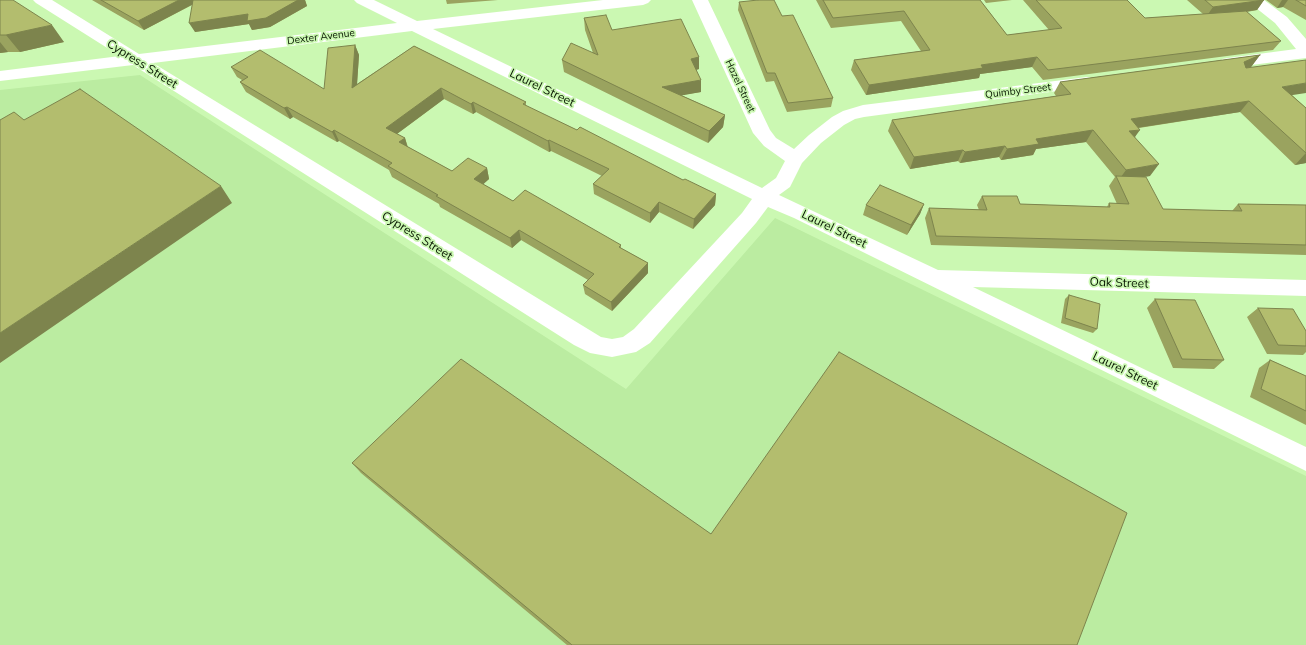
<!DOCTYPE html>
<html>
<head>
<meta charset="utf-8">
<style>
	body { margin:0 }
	canvas { display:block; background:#cbf8b2 }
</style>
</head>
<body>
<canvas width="1306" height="645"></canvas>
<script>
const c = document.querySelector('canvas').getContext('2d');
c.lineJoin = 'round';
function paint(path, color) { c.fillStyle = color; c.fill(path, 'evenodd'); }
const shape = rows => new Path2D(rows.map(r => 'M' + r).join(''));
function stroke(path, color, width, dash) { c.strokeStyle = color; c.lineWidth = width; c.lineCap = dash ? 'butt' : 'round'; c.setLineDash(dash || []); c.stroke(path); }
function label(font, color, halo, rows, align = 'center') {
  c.font = font + ' Mulish,sans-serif'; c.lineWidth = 3.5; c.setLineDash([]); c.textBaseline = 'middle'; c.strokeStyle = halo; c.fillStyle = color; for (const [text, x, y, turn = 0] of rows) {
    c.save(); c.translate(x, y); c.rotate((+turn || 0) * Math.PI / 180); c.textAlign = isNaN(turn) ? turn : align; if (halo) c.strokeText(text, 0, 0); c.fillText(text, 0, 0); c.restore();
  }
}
paint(shape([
	[140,75,626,389,775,218,1306,476,1306,645,0,645,0,90]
]), '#bbeca1');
paint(shape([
	[33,0,52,0,139,54,397,23,357,3,354,0,374,0,417,21,603,0,651,0,648,3,643,5,433,29,762,188,776,178,785,161,764,146,753,133,692,0,708,0,770,130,776,138,794,149,809,135,832,117,843,111,863,105,1087,77,1093,78,1095,82,1093,86,1087,87,864,117,855,119,844,125,821,143,802,163,790,187,779,195,938,270,1306,280,1306,296,973,287,1306,447,1306,471,794,218,768,207,756,223,650,343,636,352,612,357,590,353,574,345,133,65,0,81,0,71,120,56,36,3,33,0],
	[412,31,752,199,742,213,634,329,623,337,612,339,601,337,153,63,412,31],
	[1246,0,1264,0,1287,17,1306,39,1306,58,1228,68,1222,67,1220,63,1222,59,1228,58,1296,49,1275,23,1246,0]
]), '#fff');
paint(shape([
	[0,0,64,42,20,52,8,52,0,53],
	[92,0,305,0,307,6,270,27,252,30,249,24,195,32,192,5,144,30],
	[446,0,498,0,447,4],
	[816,0,980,0,1007,35,1049,30,1023,0,1127,0,1145,18,1203,14,1187,0,1264,0,1257,10,1247,12,1281,41,1273,50,1043,80,1032,67,980,74,979,78,866,95,851,70,854,60,921,51,901,21,831,28],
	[984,0,1012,0,986,3],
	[1266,0,1306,0,1306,20,1283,7,1277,8],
	[739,2,782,16,833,98,831,107,787,112,774,81,766,82,738,10],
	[584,18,612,30,699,57,699,69,696,70,701,92,681,95,725,115,723,127,708,143,564,72,562,60,593,53,585,30],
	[355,45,359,55,357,84,414,46,526,102,526,106,683,180,716,194,715,205,693,229,659,212,650,223,594,194,593,184,602,176,551,151,549,152,476,112,473,114,444,99,397,134,405,138,408,147,452,171,487,168,489,179,483,184,513,201,621,245,621,248,648,263,648,273,612,311,585,294,583,285,588,280,521,240,512,248,440,207,439,204,392,177,389,170,339,141,337,142,293,117,290,119,246,92,240,82,242,80,237,77,231,67,324,89],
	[1260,55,1251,67,1248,68,1292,95,1306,108,1306,163,1295,165,1240,112,1139,128,1135,137,1150,176,1142,177,1163,209,1232,211,1238,204,1306,205,1306,255,931,245,925,218,929,208,979,210,977,205,982,196,1020,204,1107,207,1109,203,1117,204,1109,186,1115,177,1086,142,1036,149,1033,155,1001,160,999,157,960,163,958,161,910,169,888,131,892,120,1056,96,1054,93,1060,82],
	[924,204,920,214,907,235,863,215,866,205],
	[1069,295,1097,329,1093,333,1061,323,1065,299],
	[1155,299,1224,360,1214,369,1173,368,1147,308],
	[1258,308,1306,331,1306,352,1303,355,1267,354,1247,317],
	[1270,360,1306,376,1306,425,1250,397,1259,368],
	[352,463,711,534,1077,645,567,645,361,473]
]), '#9aa35f');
paint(shape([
	[179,0,199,0,199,1,144,30,138,21],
	[298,0,305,0,307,6,270,27,252,30,249,24,195,32,189,23,248,14],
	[1264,0,1257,10,1206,17,1213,7],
	[1282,0,1288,0,1283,7,1277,8],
	[52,25,64,42,20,52,6,35],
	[0,42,8,52,0,53],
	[355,45,359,55,356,99,352,88],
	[1260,55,1251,67,1236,73,1244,62],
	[699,57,699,69,691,71,691,59],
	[1037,57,1032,67,980,74,979,78,866,95,869,85,981,65],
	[701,80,701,92,662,99,662,87],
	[1306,83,1306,93,1273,98,1282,87],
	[441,88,444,99,390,139,386,128],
	[1249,101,1240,112,1123,130,1131,119],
	[473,102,476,112,473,114,471,104],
	[287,107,293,117,290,119,284,108],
	[725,115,723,127,708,143,709,131],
	[334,130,339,141,337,142,332,132],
	[1093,130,1086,142,1036,149,1033,155,1001,160,1007,149,1036,139],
	[1140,130,1132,141,1129,131],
	[405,138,408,149,399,142],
	[549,140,551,151,549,152,548,141],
	[1005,146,999,157,960,163,965,152],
	[963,150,958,161,910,169,914,157],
	[1306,153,1306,163,1295,165,1305,154],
	[1159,164,1150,176,1118,181,1126,170],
	[487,168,489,179,477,190,474,179],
	[221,186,232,203,0,363,0,333],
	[716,194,715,205,693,229,694,219],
	[659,202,659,212,650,223,650,213],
	[924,204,920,214,907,235,911,225],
	[519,230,521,240,512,248,510,238],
	[648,263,648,273,612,311,611,302]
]), '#7d844d');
const building = shape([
	[0,0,13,0,52,25,6,35,0,35,0,0],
	[101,0,179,0,138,21,101,0],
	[193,0,298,0,266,18,247,21,248,14,189,23,193,0],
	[758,0,774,0,782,16,793,15,833,98,788,103,775,73,767,73,739,2,758,0],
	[823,0,980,0,1007,35,1062,28,1036,0,1127,0,1145,18,1246,11,1281,41,1048,70,1037,57,981,65,983,68,869,85,854,60,930,50,904,11,833,18,823,0],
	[1205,0,1264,0,1213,7,1205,0],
	[1296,0,1306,0,1306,6,1296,0],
	[606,15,612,30,681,19,699,57,691,59,701,80,662,87,725,115,709,131,562,60,571,43,598,55,584,18,606,15],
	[355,45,352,88,414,46,526,102,523,104,577,130,580,127,683,180,685,179,716,194,694,219,659,202,650,213,593,184,609,169,549,140,548,141,473,102,471,104,441,88,386,128,405,138,399,142,452,171,468,158,487,168,474,179,513,201,525,190,621,245,619,247,648,263,611,302,583,285,594,274,519,230,510,238,436,196,438,195,388,166,392,163,334,130,332,132,287,107,284,108,240,82,248,77,231,67,260,50,324,89,328,48,355,45],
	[1260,55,1244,62,1246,68,1306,60,1306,83,1282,87,1306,108,1306,153,1249,101,1131,119,1140,130,1129,131,1159,164,1126,170,1093,130,1036,139,1039,144,1007,149,1005,146,965,152,963,150,914,157,892,120,1071,94,1060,82,1260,55],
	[80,89,221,186,0,333,0,120,14,112,24,120,80,89],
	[1116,176,1146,177,1163,209,1242,211,1238,204,1306,205,1306,245,936,236,929,208,987,210,982,196,1017,196,1020,204,1110,207,1109,203,1129,204,1116,176],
	[880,185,924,204,911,225,866,205,880,185],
	[1069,295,1100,304,1097,329,1065,318,1069,295],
	[1155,299,1195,300,1224,360,1182,359,1155,299],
	[1258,308,1293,309,1306,331,1306,346,1278,345,1258,308],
	[839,352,1127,513,1077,645,572,645,352,463,461,359,711,534,839,352],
	[1270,360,1306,376,1306,411,1261,389,1270,360]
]);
paint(building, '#b3bd6e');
stroke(building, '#7d844d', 1);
label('10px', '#071600', '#cbf8b2', [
	["Dexter Avenue",321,37,-7],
	["Hazel Street",740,86,65],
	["Quimby Street",1018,91,-7]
]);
label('12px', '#071600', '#cbf8b2', [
	["Cypress Street",142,64,32],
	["Laurel Street",542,88,26],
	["Laurel Street",834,229,26],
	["Cypress Street",417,236,32],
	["Oak Street",1119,283,2],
	["Laurel Street",1125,371,26]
]);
</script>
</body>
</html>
